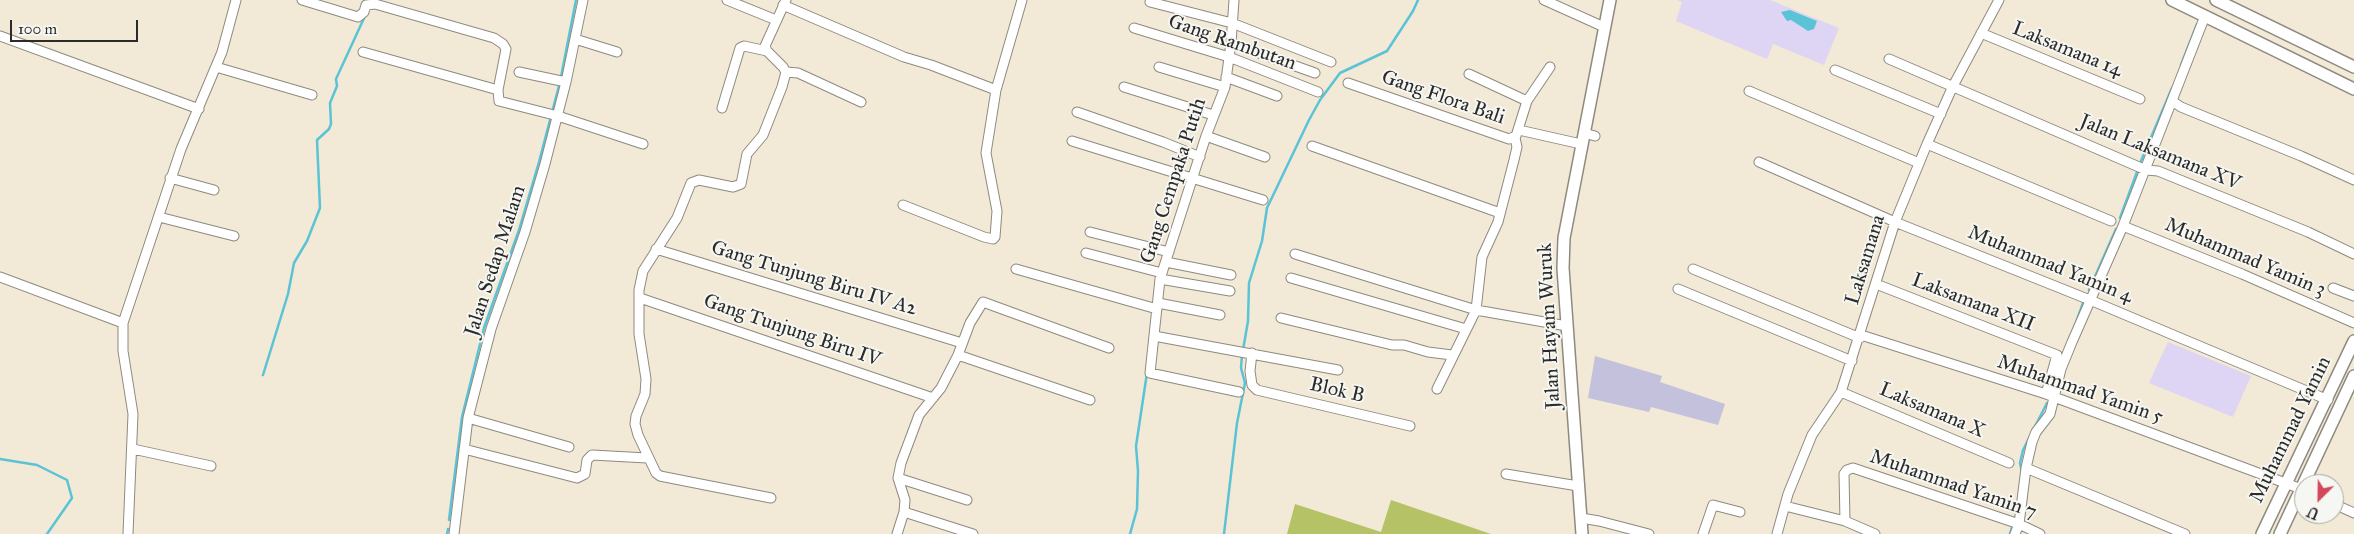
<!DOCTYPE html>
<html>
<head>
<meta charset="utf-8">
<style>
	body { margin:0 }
	#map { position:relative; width:2354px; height:534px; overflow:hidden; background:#f2e9d6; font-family:"IM FELL Great Primer",serif }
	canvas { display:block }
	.north { position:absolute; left:2294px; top:474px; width:50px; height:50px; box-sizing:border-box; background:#f6f6f2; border:1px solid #a5a5a2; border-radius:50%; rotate:203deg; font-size:14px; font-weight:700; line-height:20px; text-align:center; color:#2b2b2b }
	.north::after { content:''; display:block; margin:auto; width:18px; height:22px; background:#d1495b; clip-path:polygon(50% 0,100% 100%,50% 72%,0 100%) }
	.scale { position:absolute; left:10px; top:20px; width:128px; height:22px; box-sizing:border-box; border:2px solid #2b2b2b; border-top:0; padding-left:6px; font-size:15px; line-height:18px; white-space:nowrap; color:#2b2b2b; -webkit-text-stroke:4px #f6f6f2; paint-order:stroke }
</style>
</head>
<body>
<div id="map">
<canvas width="2354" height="534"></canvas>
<div class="north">U</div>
<div class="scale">100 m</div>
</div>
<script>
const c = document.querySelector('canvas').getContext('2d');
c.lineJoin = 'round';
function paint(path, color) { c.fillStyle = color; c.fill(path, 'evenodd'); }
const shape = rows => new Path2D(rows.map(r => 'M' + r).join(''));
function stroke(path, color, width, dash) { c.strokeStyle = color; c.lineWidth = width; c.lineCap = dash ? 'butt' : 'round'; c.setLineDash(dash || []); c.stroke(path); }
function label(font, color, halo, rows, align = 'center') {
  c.font = font + ' "IM FELL Great Primer",serif'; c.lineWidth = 4; c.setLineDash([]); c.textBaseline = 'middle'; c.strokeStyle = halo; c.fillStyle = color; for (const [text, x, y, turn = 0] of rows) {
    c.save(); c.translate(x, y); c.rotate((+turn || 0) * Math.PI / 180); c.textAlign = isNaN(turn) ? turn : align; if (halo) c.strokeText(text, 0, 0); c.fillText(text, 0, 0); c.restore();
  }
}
paint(shape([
	[1677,0,1770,0,1839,28,1824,65,1773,44,1767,59,1676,21,1682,2],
	[2168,342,2251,376,2233,417,2149,383]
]), '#ded5f5');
paint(shape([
	[1595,356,1662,376,1660,382,1725,404,1718,425,1651,407,1649,412,1588,398]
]), '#c3c1db');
paint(shape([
	[1391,500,1491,534,1287,534,1295,504,1381,532]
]), '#b5c366');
paint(shape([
	[1790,10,1817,21,1814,29,1808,31,1791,20,1787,21,1781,12]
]), '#5ac3d6');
stroke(shape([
	[2181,65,2197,24],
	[2141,161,2172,88],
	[2120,218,2137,172],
	[2089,290,2116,229],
	[2074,328,2083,303],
	[1243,350,1248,321,1249,283,1262,241,1267,208,1309,120,1320,100,1340,73,1387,51,1413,11,1418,0],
	[263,375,288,294,294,263,307,241,320,208,317,140,329,129,331,124,330,103,337,86,336,79,365,16],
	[0,459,37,465,67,480,72,498,47,534],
	[2022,472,2020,463,2023,450,2047,403],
	[449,520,462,417,484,328,519,230,539,162,560,82,576,0],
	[447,534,448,529],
	[1130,534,1137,509,1138,471,1136,446,1147,373],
	[1224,534,1237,423,1245,383,1241,368,1242,355],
	[2010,534,2012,527]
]), '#5ac3d6', 2.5);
const minor = shape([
	[302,0,358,17,364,12,366,5,375,4,494,38,503,44,506,49,498,90,499,101,558,116,643,144],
	[727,0,776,20],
	[786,0,765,46,767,51,783,67,786,72],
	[1234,0,1231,43,1225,87,1206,136,1160,279,1150,373,1239,392],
	[1544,0,1604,27],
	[1150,2,1232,23,1331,62],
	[783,5,904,57,931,65,996,90],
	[1134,28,1229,57,1318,92],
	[1981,33,2140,99],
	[0,36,199,109],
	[575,39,617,52],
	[1231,43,1315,73],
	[363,52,498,90],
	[1889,59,2146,170,2158,171,2308,232,2354,254],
	[216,67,312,95],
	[1159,67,1225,87],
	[1835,70,1941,114],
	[519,72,566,82],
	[786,72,798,73,861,102],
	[1469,74,1527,101],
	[1226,77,1277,96],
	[1348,83,1509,139,1516,136,1527,101,1550,67],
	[1124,87,1213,115],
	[1749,91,1919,163],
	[2172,101,2181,107,2301,156,2354,180],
	[722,108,740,48,744,46,767,51],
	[1077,112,1163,142,1200,157],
	[1519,130,1581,144],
	[1584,133,1595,136],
	[1206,136,1265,157],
	[1515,138,1517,147,1514,160,1498,222,1482,257,1476,310,1567,326],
	[1072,141,1263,200],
	[1927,144,2111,221],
	[1312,146,1500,213],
	[1759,162,1895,222,2090,300,2328,400],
	[170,178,214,190],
	[903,205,984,237,993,239,995,237,997,211,986,153,996,90,1022,0],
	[159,217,234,236],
	[2123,226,2242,274,2354,323],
	[1090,232,1169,252],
	[656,249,962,343],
	[1086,253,1162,273],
	[1295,254,1476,310,1437,389],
	[1166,262,1231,275],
	[1016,269,1157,309],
	[1693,269,1860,338],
	[0,277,123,323],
	[1291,278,1466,329],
	[1160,279,1230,291],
	[1876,284,2057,355,2046,394],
	[2333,288,2354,296],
	[1678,289,1852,361],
	[640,298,933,398],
	[1158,303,1220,315],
	[1281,318,1392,345,1404,345,1428,352,1452,355],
	[1861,335,2046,394,2304,490],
	[1154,336,1338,370],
	[1252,353,1250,371,1252,385,1257,390,1410,426],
	[958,355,1090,400],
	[1841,392,2009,463],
	[468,418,569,447],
	[133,449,211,466],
	[464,449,577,478,585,474,587,460,592,455,647,458],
	[2026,468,2185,534],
	[1506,474,1578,486],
	[898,478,967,500],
	[771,498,660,476,656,473,638,435,635,424,636,416,645,394,646,379,639,334,639,290,643,271,677,218,691,183,699,180,733,187,741,184,747,154,763,135,782,87,786,72],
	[2334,504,2354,513],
	[1785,506,1845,521,1875,534],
	[904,512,973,534],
	[1581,518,1599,521,1649,534],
	[1845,521,1844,474,1847,470,1853,468,2019,524,2040,534],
	[128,534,133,414,123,351,123,323,181,149,222,52,236,0],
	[454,534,468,418,491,329,525,232,545,164,566,82,583,0],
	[897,534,904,512,905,500,898,478,901,463,919,415,941,388,958,355,970,323,983,302,1109,348],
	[1703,534,1713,505,1740,512],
	[1777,534,1788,494,1812,435,1841,392,1895,222,1927,144,1953,86,1999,0],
	[2015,534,2019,524,2026,468,2032,442,2036,432,2050,414,2061,369,2072,342,2123,226,2205,16]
]);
const major = shape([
	[2172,0,2354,89],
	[2216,0,2354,67],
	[1582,534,1563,268,1564,238,1610,0],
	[2262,534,2354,341],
	[2280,534,2354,376]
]);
stroke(minor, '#8e8a80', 11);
stroke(major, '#8e8a80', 14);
stroke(minor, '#fff', 9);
stroke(major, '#fff', 11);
label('20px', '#2b2b2b', '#f6f6f2', [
	["Gang Rambutan",1232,43,19],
	["Laksamana 14",2067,50,22],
	["Gang Flora Bali",1443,98,19],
	["Jalan Laksamana XV",2160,153,22],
	["Gang Cempaka Putih",1174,181,-72],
	["Muhammad Yamin 3",2245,258,23],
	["Laksamana",1866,260,-73],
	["Jalan Sedap Malam",496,261,-72],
	["Muhammad Yamin 4",2050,265,22],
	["Gang Tunjung Biru IV A2",814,279,17],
	["Laksamana XII",1973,303,21],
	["Jalan Hayam Wuruk",1550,326,-93],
	["Gang Tunjung Biru IV",792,331,19],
	["Muhammad Yamin 5",2080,390,19],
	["Blok B",1337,391,13],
	["Laksamana X",1932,411,23],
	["Muhammad Yamin",2291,430,-64],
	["Muhammad Yamin 7",1953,485,19]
]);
</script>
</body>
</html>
